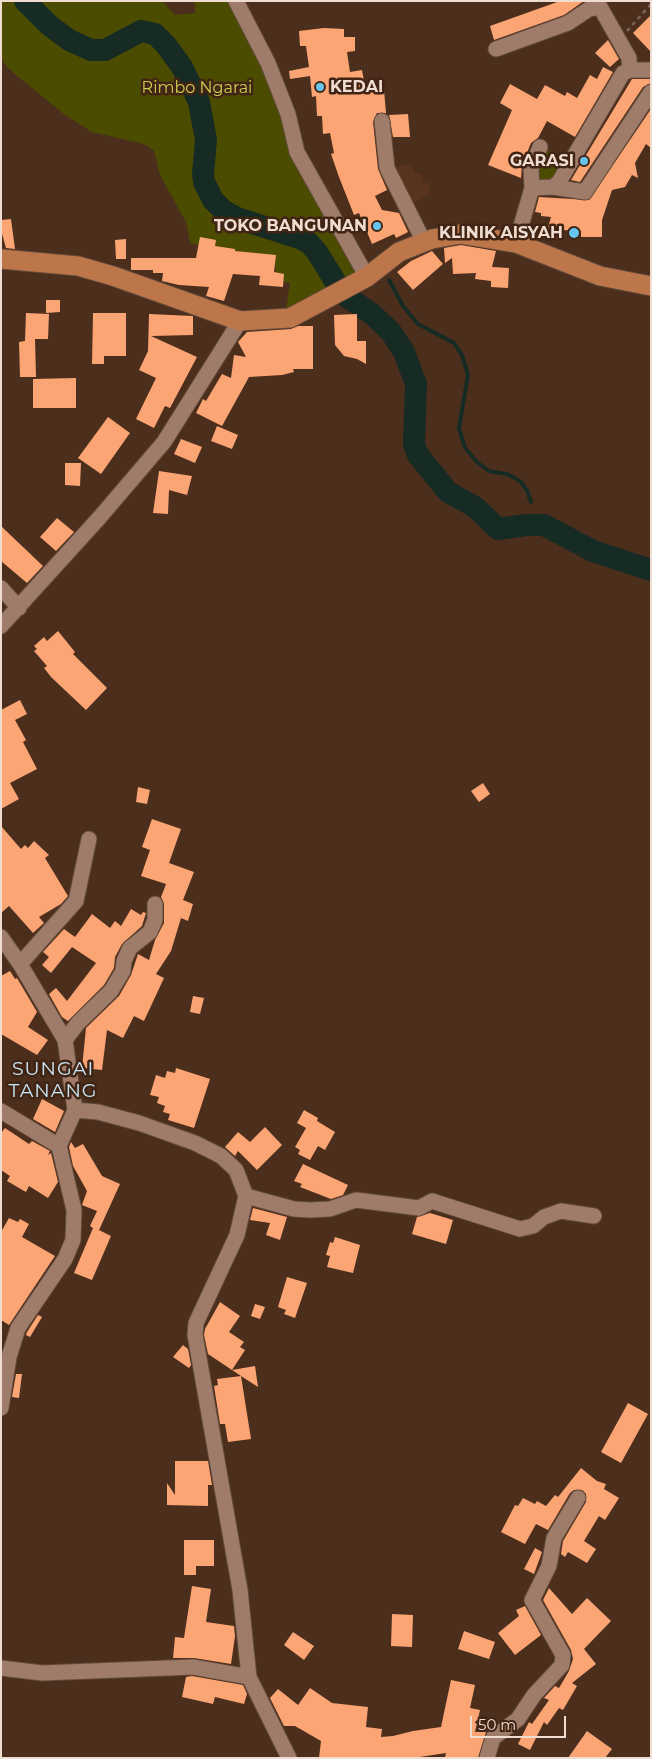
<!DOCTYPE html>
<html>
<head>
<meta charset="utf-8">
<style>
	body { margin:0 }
	#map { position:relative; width:652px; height:1759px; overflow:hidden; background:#4c2e1d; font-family:Montserrat,sans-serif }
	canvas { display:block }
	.frame { position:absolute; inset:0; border:2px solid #f0ddd2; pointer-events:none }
	.scale { position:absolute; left:470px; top:1716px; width:96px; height:22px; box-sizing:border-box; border:2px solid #f0ddd2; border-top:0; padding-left:6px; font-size:15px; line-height:18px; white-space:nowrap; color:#f0ddd2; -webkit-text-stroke:4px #412413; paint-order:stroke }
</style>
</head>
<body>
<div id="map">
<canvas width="652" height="1759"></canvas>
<div class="frame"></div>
<div class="scale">50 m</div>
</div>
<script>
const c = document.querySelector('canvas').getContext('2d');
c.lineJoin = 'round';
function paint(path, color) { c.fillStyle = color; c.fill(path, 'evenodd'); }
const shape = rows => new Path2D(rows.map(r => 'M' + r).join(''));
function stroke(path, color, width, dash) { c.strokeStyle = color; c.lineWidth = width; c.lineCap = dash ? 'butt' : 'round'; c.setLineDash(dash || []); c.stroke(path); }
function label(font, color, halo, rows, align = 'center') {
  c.font = font + ' Montserrat,sans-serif'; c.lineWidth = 5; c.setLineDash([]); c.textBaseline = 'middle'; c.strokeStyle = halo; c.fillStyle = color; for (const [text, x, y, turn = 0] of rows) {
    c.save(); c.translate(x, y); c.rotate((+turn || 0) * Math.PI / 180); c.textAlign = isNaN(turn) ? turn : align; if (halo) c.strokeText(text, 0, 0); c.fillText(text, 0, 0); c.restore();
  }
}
paint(shape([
	[411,164,414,173,422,173,423,183,430,183,430,194,409,205,392,168]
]), '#58341f');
paint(shape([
	[1,1,162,1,175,15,195,13,195,3,189,1,230,1,282,75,305,151,367,263,394,265,284,325,290,283,276,280,275,260,190,243,186,222,160,175,154,151,144,144,92,132,65,115,9,69,1,59],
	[543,148,567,160,556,181,535,181]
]), '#4b4c00');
stroke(shape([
	[389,280,403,306,418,324,454,343,462,355,468,375,459,428,465,448,478,463,489,471,507,474,520,481,527,490,531,502]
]), '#162b23', 4);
stroke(shape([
	[25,1,49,25,69,40,91,50,105,50,141,31,155,34,166,45,182,67,199,102,206,140,203,174,204,182,213,200,224,211,237,218,299,238,309,243,317,252,343,294,372,314,391,332,404,352,416,384,414,445,418,455,448,492,475,507,498,529,526,525,544,525,593,551,651,570]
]), '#162b23', 22);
paint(shape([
	[560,1,584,1,564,15,494,40,490,26],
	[651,15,651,52,633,33],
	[324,28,344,29,344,37,355,37,355,51,347,52,350,72,362,70,366,92,384,90,386,113,377,113,373,122,378,169,387,190,375,196,382,210,399,213,408,232,396,238,394,234,372,244,359,213,354,215,339,177,331,154,334,153,330,133,323,134,322,116,317,116,316,96,312,97,310,76,290,79,289,71,309,67,306,46,300,46,299,31],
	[608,40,619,59,610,67,595,53],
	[603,67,613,72,575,137,547,121,538,138,531,143,522,165,521,178,488,165,512,110,500,103,510,84,537,99,545,85,565,96,567,92,577,98,590,75,597,79],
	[632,79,651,79,651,83,643,87,580,182,571,180],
	[651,109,651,148,646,144,635,163,638,178,632,175,625,187,612,190,602,220,602,237,581,237,581,231,563,230,560,240,546,235,551,217,541,216,541,213,535,212,539,197,589,200],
	[408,114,410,137,393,137,389,115],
	[11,219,15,249,6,248,1,230,1,220],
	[200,237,216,240,215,246,235,249,235,251,276,255,274,272,284,274,283,287,259,285,260,276,233,274,224,301,206,296,209,287,179,285,162,281,163,273,153,273,153,270,131,270,131,258,196,258],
	[126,239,126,259,116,259,115,240],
	[461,245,496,251,492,267,509,268,508,288,491,287,491,281,475,279,476,273,453,274,452,258,445,263,444,248],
	[432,251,443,264,413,290,397,272,411,261],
	[46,300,60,300,60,312,46,313],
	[26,313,49,314,48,339,35,339,36,377,20,377,19,342,25,341],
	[93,313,126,313,126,356,104,356,104,364,92,364],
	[149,314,193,316,193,335,151,336,197,357,170,408,165,406,154,428,136,419,156,378,139,370,148,351],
	[357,314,357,341,366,341,366,364,357,359,344,356,335,345,334,315],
	[298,326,313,326,313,369,293,369,294,372,282,375,249,377,222,426,196,413,203,399,206,401,222,374,231,378,234,355,246,357,238,342,247,332,291,329],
	[76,378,76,408,33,408,33,379],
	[108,417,130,433,101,474,78,458],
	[217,426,238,435,232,449,211,441],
	[181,439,202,447,195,463,174,454],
	[65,463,81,463,80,486,65,485],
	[159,471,192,476,187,495,169,490,168,514,153,513],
	[57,518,74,532,56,551,40,537],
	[1,526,43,566,27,583,1,561],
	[58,631,75,652,73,654,107,688,86,710,51,677,44,668,47,666,34,651,37,649,34,646,44,637,47,641],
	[20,700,27,714,15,720,26,740,23,742,37,769,10,783,19,799,1,809,1,710],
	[483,783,490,794,479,802,471,791],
	[138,787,150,790,147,804,136,802],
	[152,819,181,829,169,863,194,872,183,900,193,904,188,921,181,918,171,951,156,974,164,978,144,1021,134,1016,123,1038,107,1030,102,1070,82,1068,86,1028,119,996,131,975,138,954,149,960,155,940,164,923,164,904,161,897,166,884,141,876,150,850,142,847],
	[1,826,21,849,25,845,28,848,34,841,49,855,45,858,68,896,61,904,39,917,44,923,33,933,9,906,1,913],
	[131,909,141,915,143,912,146,913,142,926,122,944,115,957,114,968,104,985,68,1021,62,1017,49,994,56,988,67,1001,96,963,72,947,51,973,42,965,49,957,43,952,64,929,75,937,92,914,110,928,115,921,121,926],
	[10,971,15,979,17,978,37,1012,28,1027,48,1040,37,1055,1,1034,1,976],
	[193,996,204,998,200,1014,190,1012],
	[176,1068,210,1079,194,1128,168,1120,170,1114,163,1112,165,1106,157,1103,159,1097,150,1095,156,1075,165,1078,167,1071,175,1073],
	[42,1099,64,1111,55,1132,33,1119],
	[304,1110,318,1118,317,1121,335,1132,325,1150,318,1146,310,1160,298,1154,300,1150,295,1147,306,1128,297,1123],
	[265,1127,282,1145,257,1170,238,1151,235,1156,225,1147,238,1132,250,1142],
	[5,1128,29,1144,32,1141,50,1151,48,1155,51,1153,58,1182,48,1198,29,1186,26,1192,7,1181,10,1176,1,1170,1,1133],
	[71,1142,75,1148,83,1144,102,1176,120,1184,99,1230,111,1236,92,1280,74,1273,93,1228,90,1226,97,1211,82,1205,87,1191,73,1166,69,1147],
	[303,1164,348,1185,343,1195,331,1199,300,1187,302,1184,294,1181],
	[253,1208,287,1217,280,1240,266,1235,270,1223,250,1220],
	[430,1213,453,1220,446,1244,412,1234,417,1217],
	[9,1218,18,1222,20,1219,29,1224,22,1237,55,1256,9,1325,1,1320,1,1232],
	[335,1237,360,1245,353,1273,327,1267,330,1256,326,1255,330,1242,333,1243],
	[287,1277,307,1283,295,1318,284,1314,286,1310,278,1307],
	[220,1302,240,1316,229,1332,244,1342,240,1347,245,1350,232,1370,255,1366,258,1387,241,1376,251,1439,228,1442,225,1424,220,1424,214,1386,218,1385,217,1379,241,1376,208,1354,204,1335,205,1329],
	[255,1304,265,1307,260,1319,251,1316],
	[38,1315,42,1317,30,1337,26,1335,27,1332],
	[183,1345,188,1349,191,1365,189,1368,173,1357],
	[16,1374,22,1374,19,1398,12,1397],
	[628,1403,648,1414,621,1463,601,1452],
	[175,1461,208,1461,212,1485,208,1485,208,1506,167,1505,167,1483,175,1495],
	[581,1468,597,1481,606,1484,604,1489,619,1498,605,1520,599,1516,584,1541,596,1549,587,1563,568,1552,565,1557,561,1554,563,1541,586,1502,586,1494,582,1490,574,1490,570,1493,548,1530,536,1524,525,1544,501,1532,515,1505,518,1506,523,1498,535,1504,537,1501,546,1506,555,1495,558,1497],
	[184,1540,214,1540,214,1566,196,1566,196,1575,184,1575],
	[535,1548,542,1552,534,1574,524,1569],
	[192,1586,211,1589,206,1622,234,1626,235,1636,231,1664,194,1658,173,1658,175,1637,184,1638],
	[549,1588,572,1614,587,1598,611,1621,584,1649,596,1664,572,1683,577,1686,563,1710,559,1708,547,1725,544,1722,530,1750,518,1744,529,1722,532,1724,549,1700,544,1698,555,1686,559,1688,569,1671,573,1659,571,1650,543,1600],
	[525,1606,541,1635,515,1655,498,1633,519,1616,516,1610],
	[392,1614,413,1615,412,1647,391,1646],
	[464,1631,495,1642,489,1659,458,1649],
	[293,1632,314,1646,304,1660,284,1645],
	[192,1676,243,1685,247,1694,244,1704,215,1697,213,1704,182,1697,186,1677],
	[451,1680,475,1685,470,1708,480,1710,475,1732,486,1732,478,1758,445,1758,446,1753,413,1758,319,1758,321,1741,295,1726,284,1726,270,1698,278,1689,298,1705,310,1688,332,1703,368,1707,366,1727,382,1729,381,1737,393,1736,413,1731,441,1727],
	[587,1731,612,1749,605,1758,568,1758]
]), '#fca574');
const minor = shape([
	[236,1,268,63,288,114,297,152,367,277],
	[496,49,568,23,589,9,600,7,629,58,630,70],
	[382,121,387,168,424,242],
	[553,187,585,192,651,92],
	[532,188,531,169,540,147],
	[516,243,532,188,553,187,559,182,623,73,630,70,651,70],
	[1,588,19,608],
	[1,626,100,517,164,442,240,321],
	[1,937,20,964,65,1040,75,1110,98,1112,139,1123,195,1143,221,1156,236,1170,246,1196,237,1235,196,1323,195,1335,240,1590,249,1677,289,1758],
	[20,964,76,901,89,839],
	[65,1040,78,1023,111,991,123,971,124,961,130,948,150,932,155,920,155,904],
	[1,1111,59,1146],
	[246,1196,294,1209,310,1210,330,1209,356,1200,419,1208,432,1201,520,1229,533,1226,544,1217,561,1211,594,1216],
	[1,1408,9,1357,18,1328,65,1259,73,1240,74,1210,59,1146,75,1110],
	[1,1668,42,1673,193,1667,249,1677],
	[487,1758,493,1738,518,1719,534,1695,562,1665,563,1655,532,1600,549,1566,554,1538,578,1498]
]);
const major = shape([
	[1,259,78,266,113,276,240,321,290,318,367,277,399,252,432,239,461,234,516,243,600,276,651,286]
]);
stroke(minor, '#634a3a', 17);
stroke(major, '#634a3a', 21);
stroke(shape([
	[627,31,651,4]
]), '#806556', 2.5, [4, 4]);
stroke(minor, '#9f7c69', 15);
stroke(major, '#bd764a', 19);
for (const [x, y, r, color] of [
	[320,87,5,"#66c4ef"],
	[584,161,5,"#66c4ef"],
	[377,226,5,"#66c4ef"],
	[574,233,6,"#66c4ef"]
]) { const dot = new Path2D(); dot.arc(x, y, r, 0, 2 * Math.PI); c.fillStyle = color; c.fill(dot); stroke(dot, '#412413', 2); }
label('bold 16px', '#f0ddd2', '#412413', [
	["KEDAI",330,87,"left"],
	["GARASI",574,161],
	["TOKO BANGUNAN",367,226],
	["KLINIK AISYAH",563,233]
], 'right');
label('16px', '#cbcc50', '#412413', [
	["Rimbo Ngarai",197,88]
]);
c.letterSpacing = '1px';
label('19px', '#c7e7f7', '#412413', [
	["SUNGAI",53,1069],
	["TANANG",53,1091]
]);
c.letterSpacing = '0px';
</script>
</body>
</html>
